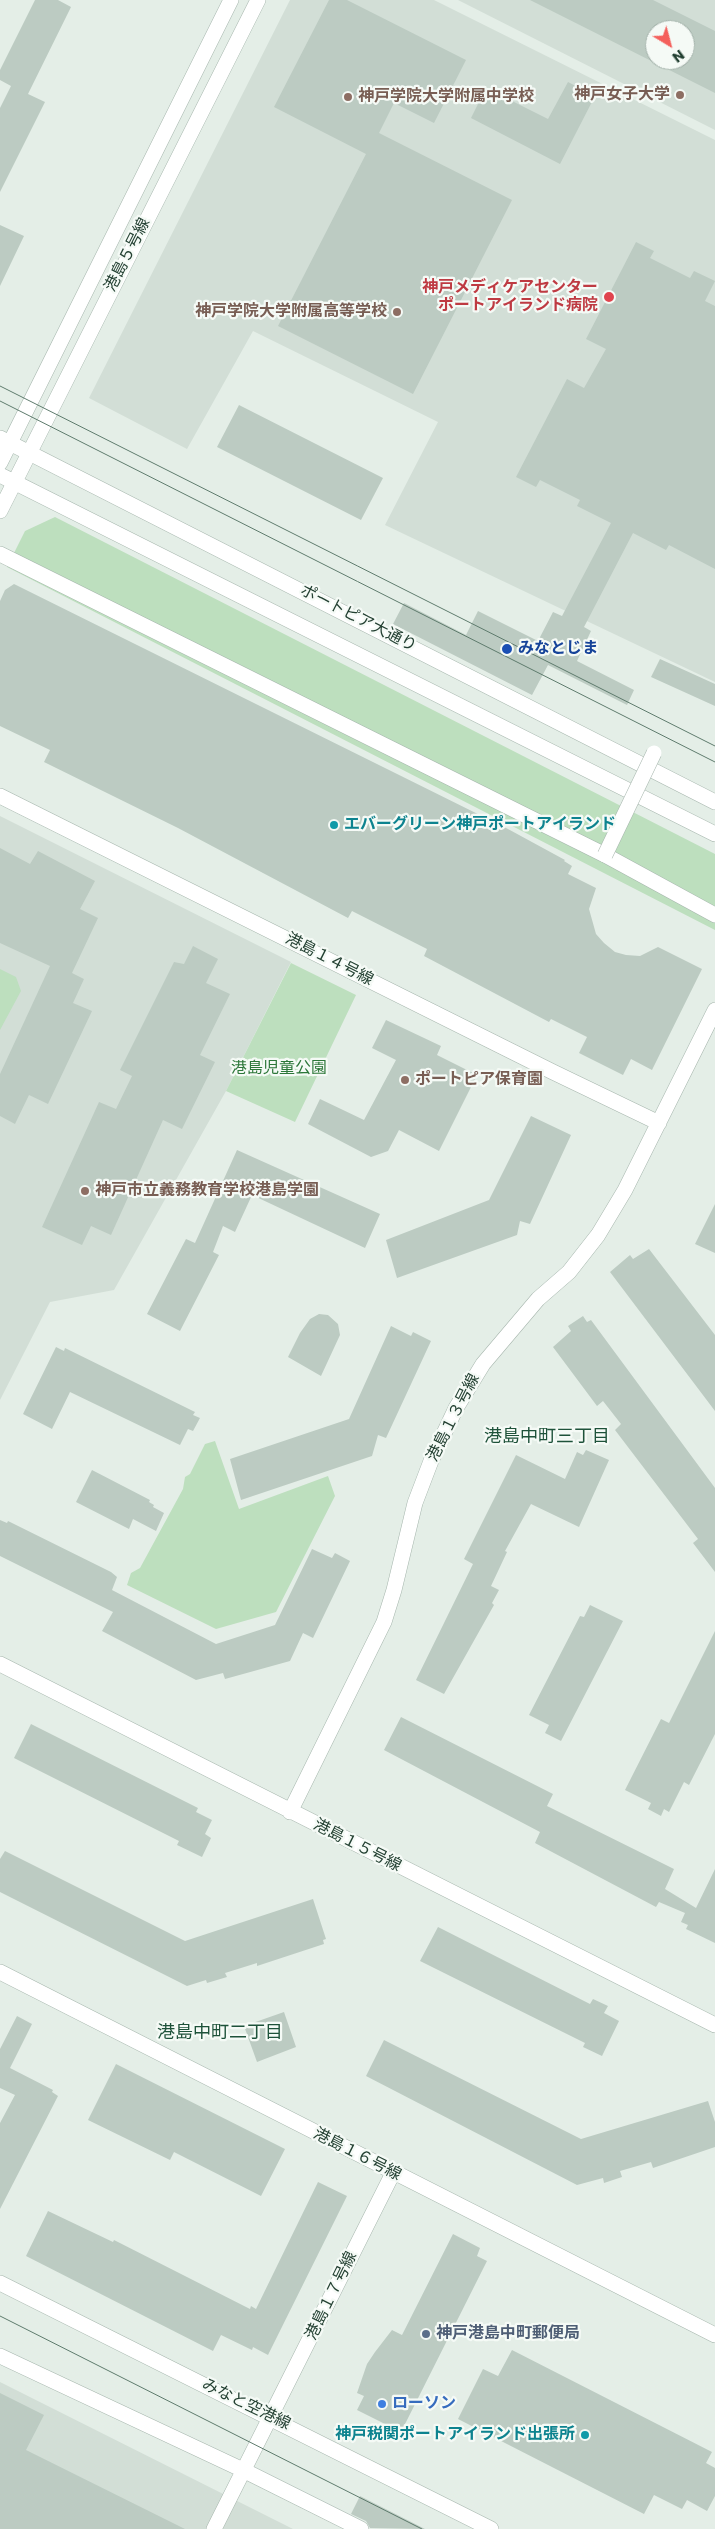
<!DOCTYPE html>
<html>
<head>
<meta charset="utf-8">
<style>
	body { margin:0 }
	#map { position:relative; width:715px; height:2529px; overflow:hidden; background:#e4eee7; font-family:Poppins,sans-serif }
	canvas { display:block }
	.north { position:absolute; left:645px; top:20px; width:50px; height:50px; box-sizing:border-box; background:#f5faf6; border:1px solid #a1b0a8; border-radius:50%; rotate:143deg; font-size:14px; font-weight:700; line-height:20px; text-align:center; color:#234032 }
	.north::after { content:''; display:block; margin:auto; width:18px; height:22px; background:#f4605c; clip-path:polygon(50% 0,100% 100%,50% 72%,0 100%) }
</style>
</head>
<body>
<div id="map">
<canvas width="715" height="2529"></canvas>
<div class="north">N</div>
</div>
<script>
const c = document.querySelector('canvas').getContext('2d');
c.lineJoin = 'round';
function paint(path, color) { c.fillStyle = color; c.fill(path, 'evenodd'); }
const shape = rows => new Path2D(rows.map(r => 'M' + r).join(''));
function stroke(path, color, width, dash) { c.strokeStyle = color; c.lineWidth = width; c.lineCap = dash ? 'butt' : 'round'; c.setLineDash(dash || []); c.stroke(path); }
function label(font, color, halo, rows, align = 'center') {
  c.font = font + ' Poppins,"Noto Sans JP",sans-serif'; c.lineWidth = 4.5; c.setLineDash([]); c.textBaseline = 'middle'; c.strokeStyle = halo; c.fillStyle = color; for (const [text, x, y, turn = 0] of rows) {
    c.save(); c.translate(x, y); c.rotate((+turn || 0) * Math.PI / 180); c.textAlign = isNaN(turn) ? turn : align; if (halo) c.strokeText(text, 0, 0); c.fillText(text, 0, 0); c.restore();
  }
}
paint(shape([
	[290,0,434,0,715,140,715,682,385,525,438,422,253,331,187,449,89,398],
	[458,0,715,0,715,130],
	[655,30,685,30,685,60,655,60],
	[0,816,291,962,226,1091,114,1290,50,1302,0,1400],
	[0,2382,293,2529,0,2529]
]), '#d2ded6');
paint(shape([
	[55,517,715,854,715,930,7,567,25,531],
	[291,963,356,995,295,1122,226,1091],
	[0,969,16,977,21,991,0,1030],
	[215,1441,239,1509,328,1476,335,1496,276,1612,216,1629,127,1585,131,1573,140,1568,183,1489,185,1477,190,1474,205,1444]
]), '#bddfbe');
paint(shape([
	[35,0,58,0,71,7,28,94,45,102,0,192,0,108,11,86,0,80,0,70],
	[329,0,347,0,466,60,434,123,394,103,379,133,512,200,413,394,278,326,366,154,274,107],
	[530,0,653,0,715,31,715,93],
	[655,30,685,30,685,60,655,60],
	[568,82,595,96,560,164,471,118,486,88,548,119],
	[0,225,24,236,0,286],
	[636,242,654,251,650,258,690,278,694,271,715,281,705,301,715,306,715,569,669,545,666,550,633,533,584,627,591,631,577,661,634,690,627,705,548,665,532,695,393,624,404,603,466,635,478,611,538,641,553,612,562,616,611,523,577,506,580,500,540,480,536,487,516,477,567,379,584,388,606,349,586,339],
	[239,405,383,478,361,520,217,447],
	[14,584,508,829,565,860,564,861,572,866,568,874,596,888,589,909,596,934,604,943,615,952,626,955,640,956,658,947,702,969,652,1070,631,1059,623,1075,579,1053,587,1037,551,1019,549,1022,424,956,427,949,352,911,348,918,178,828,44,762,50,750,0,726,0,601,5,590],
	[660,659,715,684,715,706,651,677],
	[0,848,30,864,38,851,95,881,80,909,98,918,72,973,84,979,73,1003,92,1011,48,1104,29,1095,15,1124,0,1116,0,1074,50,966,0,943],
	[193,946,218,959,206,983,230,994,200,1055,215,1062,182,1129,163,1120,111,1235,91,1226,82,1245,42,1227,99,1102,116,1109,132,1076,120,1070,174,962,184,964],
	[386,1020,441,1046,437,1055,477,1075,439,1151,399,1130,388,1151,371,1157,308,1124,320,1099,364,1120,396,1060,372,1048],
	[531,1116,571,1135,530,1224,520,1221,517,1235,397,1278,386,1240,489,1200],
	[237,1150,380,1214,365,1248,252,1195,235,1232,223,1226,213,1252,219,1255,180,1331,147,1314,186,1239,195,1243],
	[715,1204,715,1253,695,1244],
	[649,1249,715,1335,715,1411,610,1272,630,1255,633,1259],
	[319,1314,328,1315,338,1324,340,1335,321,1376,288,1357,300,1333,310,1319],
	[583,1316,587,1322,591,1320,715,1488,715,1572,693,1543,698,1539,615,1430,621,1424,603,1401,597,1406,553,1347,571,1331,568,1326],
	[391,1326,411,1336,413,1332,431,1341,386,1438,378,1435,372,1456,241,1500,230,1459,349,1419],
	[56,1347,64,1351,65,1348,195,1412,193,1415,200,1418,193,1431,188,1429,180,1445,70,1392,52,1429,23,1414],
	[586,1450,609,1460,579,1527,531,1504,505,1551,507,1552,491,1586,499,1590,492,1603,494,1605,444,1694,416,1680,473,1564,464,1559,516,1455,565,1479,577,1452,583,1455],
	[92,1470,150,1500,149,1502,154,1505,153,1507,164,1513,156,1531,133,1519,129,1529,76,1502],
	[0,1520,7,1523,8,1521,111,1572,117,1577,112,1590,216,1644,275,1625,312,1549,332,1558,335,1553,350,1561,313,1638,303,1633,290,1661,225,1679,223,1673,196,1680,102,1631,113,1612,0,1556],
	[590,1605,623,1621,561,1741,545,1733,549,1725,529,1715,580,1616,584,1617],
	[715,1631,715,1734,689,1785,684,1782,669,1812,664,1809,661,1816,648,1809,651,1803,625,1790,661,1719,669,1723],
	[401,1717,553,1794,547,1806,674,1869,665,1889,696,1908,715,1869,715,1943,686,1929,688,1925,681,1922,685,1913,659,1902,656,1907,535,1843,540,1832,384,1750],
	[31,1724,198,1808,196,1812,212,1820,205,1834,211,1838,202,1857,177,1845,179,1841,14,1758],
	[5,1851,185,1941,313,1899,326,1939,323,1940,324,1944,257,1966,257,1963,225,1973,227,1977,207,1983,206,1980,187,1986,0,1892,0,1859],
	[438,1927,590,2004,593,1999,608,2006,604,2013,619,2021,602,2056,583,2047,585,2043,420,1961],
	[284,2012,296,2047,257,2062,244,2026],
	[17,2016,32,2024,10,2068,53,2090,52,2092,58,2096,0,2209,0,2123,15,2095,0,2088,0,2049],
	[384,2040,581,2139,708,2101,715,2122,715,2147,653,2168,651,2162,620,2171,622,2177,604,2183,603,2178,577,2185,366,2076],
	[116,2064,285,2149,261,2196,174,2152,170,2160,88,2120],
	[318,2182,347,2196,268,2355,253,2347,252,2350,221,2335,213,2351,26,2256,48,2211,113,2242,114,2240,250,2309,251,2306,256,2309],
	[453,2234,480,2248,477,2256,487,2261,401,2432,357,2410,364,2396,357,2393,367,2364,375,2352,392,2330,402,2335],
	[512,2350,712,2452,706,2463,715,2468,715,2496,707,2511,687,2500,682,2509,654,2495,644,2514,458,2419,483,2369,498,2376],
	[0,2393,44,2415,26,2450,185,2529,0,2529],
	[360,2496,425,2529,370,2528,366,2521,351,2514]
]), '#bccbc2');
const pedestrian = shape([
	[0,554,605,855,715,915]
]);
const minor = shape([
	[0,463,231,0],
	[0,511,258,0]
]);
const tertiary = shape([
	[0,438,715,802],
	[0,475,715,834],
	[0,796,553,1072,659,1123],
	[0,1664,715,2025],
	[290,1812,384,1622,394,1590,415,1503,431,1461,456,1408,483,1364,538,1299,569,1272,598,1235,625,1190,715,1010],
	[0,1972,715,2335],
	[0,2283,491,2529],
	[0,2356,243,2470,361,2529],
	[214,2529,393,2173]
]);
stroke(pedestrian, '#a6b6ad', 16);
stroke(minor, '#a6b6ad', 16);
stroke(tertiary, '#a6b6ad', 16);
stroke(pedestrian, '#fff', 15);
stroke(minor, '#fff', 15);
stroke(tertiary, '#fff', 15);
stroke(shape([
	[0,386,715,746],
	[0,401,715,762],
	[0,2316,422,2529]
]), '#5e7b6d', 1);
const pedestrianBridge = shape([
	[605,855,654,753]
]);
stroke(pedestrianBridge, '#a6b6ad', 16, []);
stroke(pedestrianBridge, '#fff', 15);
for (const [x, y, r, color] of [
	[680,95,5,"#8d6e63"],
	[348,97,5,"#8d6e63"],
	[609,297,6,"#e0444e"],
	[397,312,5,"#8d6e63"],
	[507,649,6,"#1a4fb4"],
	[334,825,5,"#0f9aa8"],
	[405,1080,5,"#8d6e63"],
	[85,1191,5,"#8d6e63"],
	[426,2334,5,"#5c6f8a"],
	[382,2404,5,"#3f7fe0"],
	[585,2435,5,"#0f9aa8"]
]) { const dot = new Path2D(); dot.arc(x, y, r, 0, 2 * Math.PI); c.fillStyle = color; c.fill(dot); stroke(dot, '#f5faf6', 2); }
label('bold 16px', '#785e54', '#f5faf6', [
	["神戸女子大学",670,95,"right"],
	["神戸学院大学附属中学校",358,97],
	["神戸学院大学附属高等学校",387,312,"right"],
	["ポートピア保育園",415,1080],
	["神戸市立義務教育学校港島学園",95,1191]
], 'left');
label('16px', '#234032', '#f5faf6', [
	["港島５号線",128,255,-63],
	["ポートピア大通り",358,619,27],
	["港島１４号線",329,960,27],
	["港島１３号線",454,1418,-63],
	["港島１５号線",357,1846,27],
	["港島１６号線",357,2155,27],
	["港島１７号線",332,2296,-64],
	["みなと空港線",246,2405,26]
]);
label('bold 16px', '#be3a42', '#f5faf6', [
	["神戸メディケアセンター",598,288],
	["ポートアイランド病院",598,306]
], 'right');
label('bold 16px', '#164399', '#f5faf6', [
	["みなとじま",518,649]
], 'left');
label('bold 16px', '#0d838f', '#f5faf6', [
	["エバーグリーン神戸ポートアイランド",344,825],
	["神戸税関ポートアイランド出張所",575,2435,"right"]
], 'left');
label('16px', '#2c7739', '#f5faf6', [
	["港島児童公園",279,1069]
]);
label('bold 16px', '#4e5e75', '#f5faf6', [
	["神戸港島中町郵便局",436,2334]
], 'left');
label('bold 16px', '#366cbe', '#f5faf6', [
	["ローソン",392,2404]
], 'left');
label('18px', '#1e523a', '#f5faf6', [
	["港島中町三丁目",547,1437],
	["港島中町二丁目",220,2033]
]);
</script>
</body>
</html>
